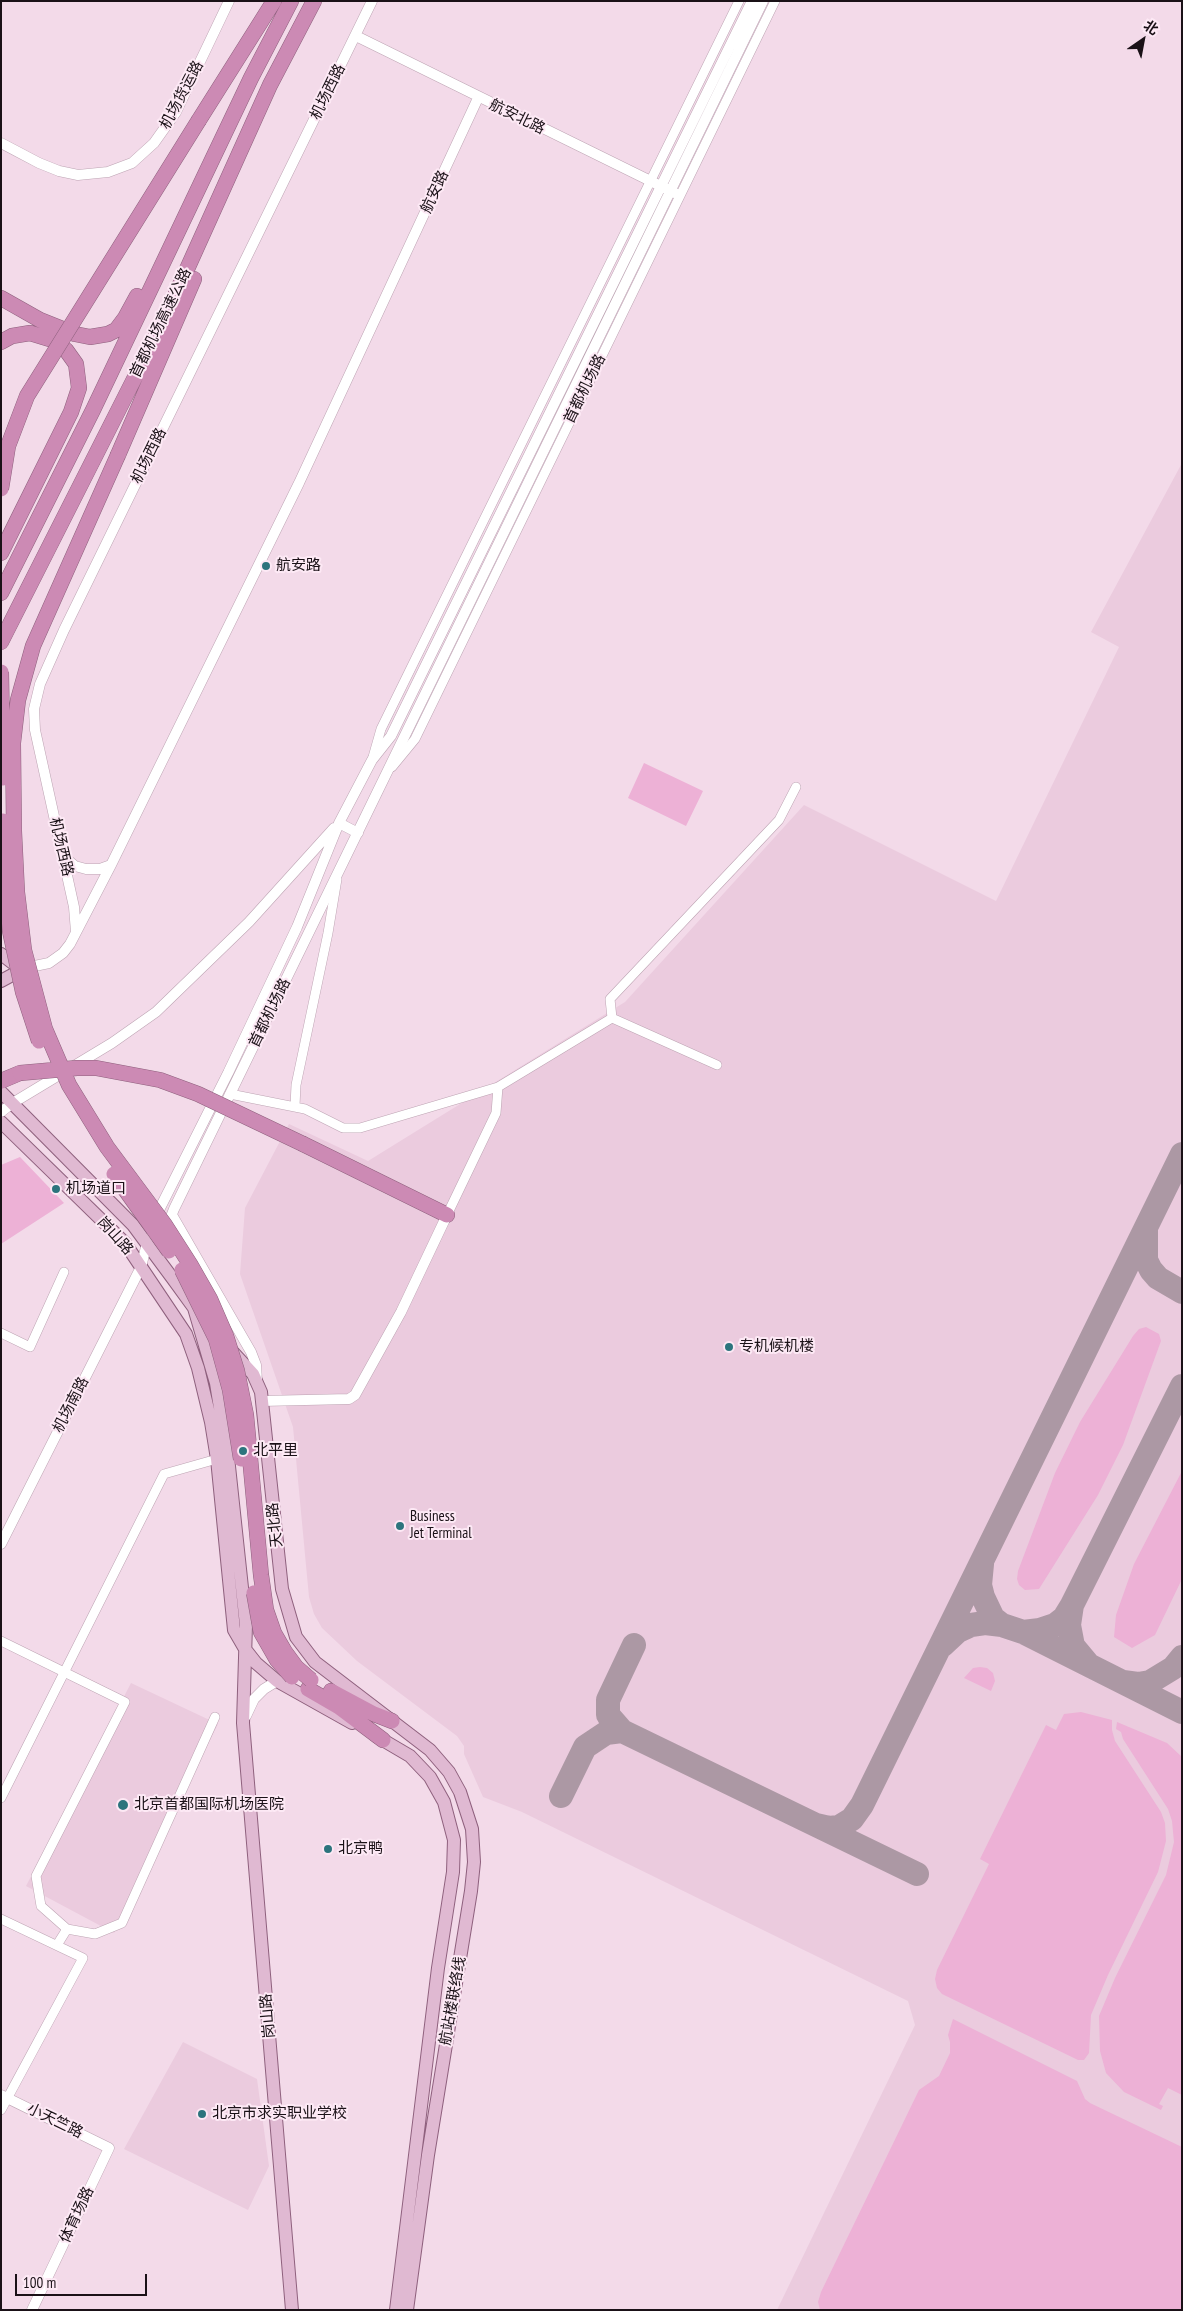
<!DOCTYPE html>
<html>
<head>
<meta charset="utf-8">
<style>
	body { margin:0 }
	#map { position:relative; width:1183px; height:2311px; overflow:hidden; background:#f3dae9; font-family:"PT Sans Narrow","Noto Sans SC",sans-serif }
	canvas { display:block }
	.frame { position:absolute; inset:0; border:2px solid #1a1117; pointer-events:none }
	.north { position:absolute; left:1118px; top:15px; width:50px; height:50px; -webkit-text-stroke:4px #fde9f5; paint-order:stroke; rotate:33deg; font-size:14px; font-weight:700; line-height:20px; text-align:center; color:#1a1117 }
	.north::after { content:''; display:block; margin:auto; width:18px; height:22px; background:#1a1117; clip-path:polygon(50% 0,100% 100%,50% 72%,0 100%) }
	.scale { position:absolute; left:15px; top:2274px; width:132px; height:22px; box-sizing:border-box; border:2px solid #1a1117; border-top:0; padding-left:6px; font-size:15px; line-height:18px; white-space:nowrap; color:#1a1117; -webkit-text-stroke:4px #fde9f5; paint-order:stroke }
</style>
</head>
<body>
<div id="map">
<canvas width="1183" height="2311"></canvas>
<div class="frame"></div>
<div class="north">北</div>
<div class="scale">100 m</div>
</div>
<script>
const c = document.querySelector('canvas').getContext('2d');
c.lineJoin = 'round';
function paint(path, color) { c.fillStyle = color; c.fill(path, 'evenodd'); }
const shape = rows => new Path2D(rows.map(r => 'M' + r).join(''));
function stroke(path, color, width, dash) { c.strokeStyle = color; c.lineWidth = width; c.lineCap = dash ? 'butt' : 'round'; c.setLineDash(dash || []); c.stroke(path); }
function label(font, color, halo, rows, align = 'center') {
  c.font = font + ' "PT Sans Narrow","Noto Sans SC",sans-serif'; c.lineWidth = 4; c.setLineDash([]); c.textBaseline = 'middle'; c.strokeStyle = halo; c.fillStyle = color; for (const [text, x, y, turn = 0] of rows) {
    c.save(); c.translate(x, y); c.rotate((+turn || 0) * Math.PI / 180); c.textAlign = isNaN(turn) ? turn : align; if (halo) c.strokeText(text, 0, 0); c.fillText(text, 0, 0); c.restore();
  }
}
paint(shape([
	[1182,463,1182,2310,777,2310,915,2025,908,2001,522,1812,483,1797,464,1754,464,1746,457,1736,357,1661,322,1628,314,1614,309,1597,293,1427,240,1274,245,1208,289,1124,368,1161,625,1002,804,805,996,901,1119,647,1091,632],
	[131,1683,218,1724,114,1933,26,1886],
	[183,2042,257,2079,269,2166,248,2210,124,2149]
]), '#ebcbde');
paint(shape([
	[644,763,703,791,686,826,628,798],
	[20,1157,64,1203,1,1244,1,1165],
	[1146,1327,1159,1334,1161,1341,1123,1445,1098,1495,1039,1589,1025,1590,1019,1585,1017,1579,1018,1571,1055,1473,1080,1422,1133,1336,1139,1329],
	[1182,1471,1182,1579,1155,1635,1132,1648,1114,1637,1116,1615,1134,1564],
	[980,1667,987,1668,993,1673,995,1681,991,1691,964,1678,973,1668],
	[1081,1712,1112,1720,1112,1730,1115,1741,1161,1812,1165,1823,1166,1841,1158,1872,1108,1975,1091,2015,1089,2053,1084,2060,1078,2060,942,1994,937,1988,935,1979,937,1970,989,1864,980,1859,1046,1725,1056,1730,1064,1714],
	[1117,1722,1167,1743,1182,1757,1182,2095,1168,2088,1159,2104,1163,2106,1161,2110,1124,2092,1106,2073,1100,2051,1099,2016,1115,1978,1166,1875,1174,1842,1172,1821,1168,1809,1123,1739,1121,1732,1116,1729],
	[953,2019,1077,2081,1085,2099,1090,2103,1182,2147,1182,2310,820,2310,818,2302,821,2292,919,2090,939,2076,950,2053,950,2042,948,2035]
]), '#edb1d6');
stroke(shape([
	[1146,1231,1146,1260,1151,1270,1158,1278,1182,1292],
	[982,1564,980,1585,983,1597,993,1618,1002,1625,1023,1632,1182,1712],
	[1072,1605,1182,1386],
	[1023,1632,1040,1630,1055,1625,1064,1618,1072,1605,1069,1625,1073,1646,1088,1664],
	[634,1645,608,1700,608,1715,622,1731,917,1874],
	[943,1645,958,1631,971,1625,985,1623,1002,1625],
	[1123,1682,1138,1684,1150,1682,1173,1668,1182,1657],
	[561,1796,585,1747,606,1733,622,1731],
	[816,1825,829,1828,839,1827,852,1819,862,1805,1182,1154]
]), '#ac98a4', 24);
const minor = shape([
	[373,757,381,729,739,1],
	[392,767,415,739,775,1],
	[612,1018,610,999,779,820,796,787],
	[230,1094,305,1109,343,1128,360,1128,498,1087,612,1018,717,1065],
	[295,1106,296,1085,328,933,337,879],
	[447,1215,496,1113,498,1087],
	[1,1333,30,1347,64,1272],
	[1,1641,125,1702,36,1876,41,1906,67,1929,95,1934,122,1923,215,1717],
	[1,1798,164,1474,217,1459],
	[1,1919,83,1958,1,2110],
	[57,1945,67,1929]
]);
const tertiary = shape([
	[356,36,679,195],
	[1,143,39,163,59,171,78,175,108,172,132,163,154,143,176,112,229,1],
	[339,823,358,833],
	[63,856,75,866,86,869,100,869,111,865],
	[76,932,74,907,35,730,34,709,40,684,64,630,372,1],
	[25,968,49,963,63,953,70,944,111,865,299,483,478,98],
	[1,1112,11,1104,112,1043,156,1012,249,922,334,828],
	[172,1215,251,1352,256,1365,257,1381],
	[155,1218,228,1073,297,927,339,823,372,760,391,736,752,1],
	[165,1232,174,1209,763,1],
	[262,1401,349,1399,355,1395,401,1312,447,1215],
	[1,1544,141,1267,148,1239],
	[246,1716,254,1699,264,1689,277,1681],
	[1,2095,109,2148,32,2310]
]);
const primary = shape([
	[1,954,14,964,22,967],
	[1,981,25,968],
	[1,1092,133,1225,173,1279,194,1308,216,1383,228,1457,246,1625,243,1723,292,2310],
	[1,1122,125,1243,186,1334,198,1368,211,1422,217,1459,234,1630,245,1649,256,1663,277,1681,352,1723],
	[230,1349,253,1374,261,1392,282,1589,296,1637,315,1662,430,1750,449,1772,460,1792,472,1829,474,1862,471,1891,428,2155,407,2310],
	[376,1736,410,1756,430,1777,444,1802,454,1840,453,1872,438,1968,396,2310]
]);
const motorway = shape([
	[199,120,274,1],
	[1,298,40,320,75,334,90,337,108,334,116,330,125,318,137,296],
	[1,342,12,336,30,333,53,340,66,350,76,364,79,388,71,412,1,553],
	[118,455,194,279],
	[1,593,93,410,251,78,291,1],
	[1,642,165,318,270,85,314,1],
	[1,1081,20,1073],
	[303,1144,447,1215],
	[308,1689,339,1707,383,1740],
	[331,1691,374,1714,392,1721]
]);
stroke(minor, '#bda4b3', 10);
stroke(tertiary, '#bda4b3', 11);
stroke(primary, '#8e607d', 14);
stroke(motorway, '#8e607d', 16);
stroke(minor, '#fff', 9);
stroke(tertiary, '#fff', 10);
stroke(primary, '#e0b9d2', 12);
stroke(motorway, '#cc8ab4', 15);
const motorwayBridge = shape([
	[118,455,33,646,18,700,13,743,14,831,17,892,24,950,45,1029,69,1085,107,1147,165,1225,190,1264,210,1299,226,1336,237,1371,246,1415,261,1575,266,1610,274,1633,285,1652,296,1667,311,1680],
	[1,489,8,446,27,396,199,120],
	[1,672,3,778],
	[3,821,10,931,23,992,39,1041],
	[20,1073,77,1068,96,1068,160,1080,198,1094,303,1144],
	[114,1174,169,1251],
	[182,1270,216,1339,230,1390,241,1459],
	[254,1593,261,1632,277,1660,292,1677]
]);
stroke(motorwayBridge, '#8e607d', 16, []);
stroke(motorwayBridge, '#cc8ab4', 15);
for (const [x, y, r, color] of [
	[266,566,5,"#2c747d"],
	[56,1189,5,"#2c747d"],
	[729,1347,5,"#2c747d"],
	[243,1451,5,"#2c747d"],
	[400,1526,5,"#2c747d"],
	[123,1805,6,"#2c747d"],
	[328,1849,5,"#2c747d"],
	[202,2114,5,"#2c747d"]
]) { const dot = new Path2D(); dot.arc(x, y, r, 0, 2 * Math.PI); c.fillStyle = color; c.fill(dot); stroke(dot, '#fde9f5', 2); }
label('15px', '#1a1117', '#fde9f5', [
	["机场西路",328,92,-64],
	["机场货运路",182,95,-62],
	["航安北路",517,117,26],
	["航安路",435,192,-65],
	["首都机场高速公路",161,323,-64],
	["首都机场路",585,389,-64],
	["机场西路",149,456,-64],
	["机场西路",61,847,77],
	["首都机场路",270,1013,-64],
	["岗山路",115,1236,48],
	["机场南路",71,1405,-63],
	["天北路",275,1525,-96],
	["航站楼联络线",453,2001,-80],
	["岗山路",268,2016,-95],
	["小天竺路",55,2121,26],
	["体育场路",77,2215,-65]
]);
label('15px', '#1a1117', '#fde9f5', [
	["航安路",276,566],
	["机场道口",66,1189],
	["专机候机楼",739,1347],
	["北平里",253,1451],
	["Business",410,1517],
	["Jet Terminal",410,1534],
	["北京首都国际机场医院",134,1805],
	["北京鸭",338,1849],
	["北京市求实职业学校",212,2114]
], 'left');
</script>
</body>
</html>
